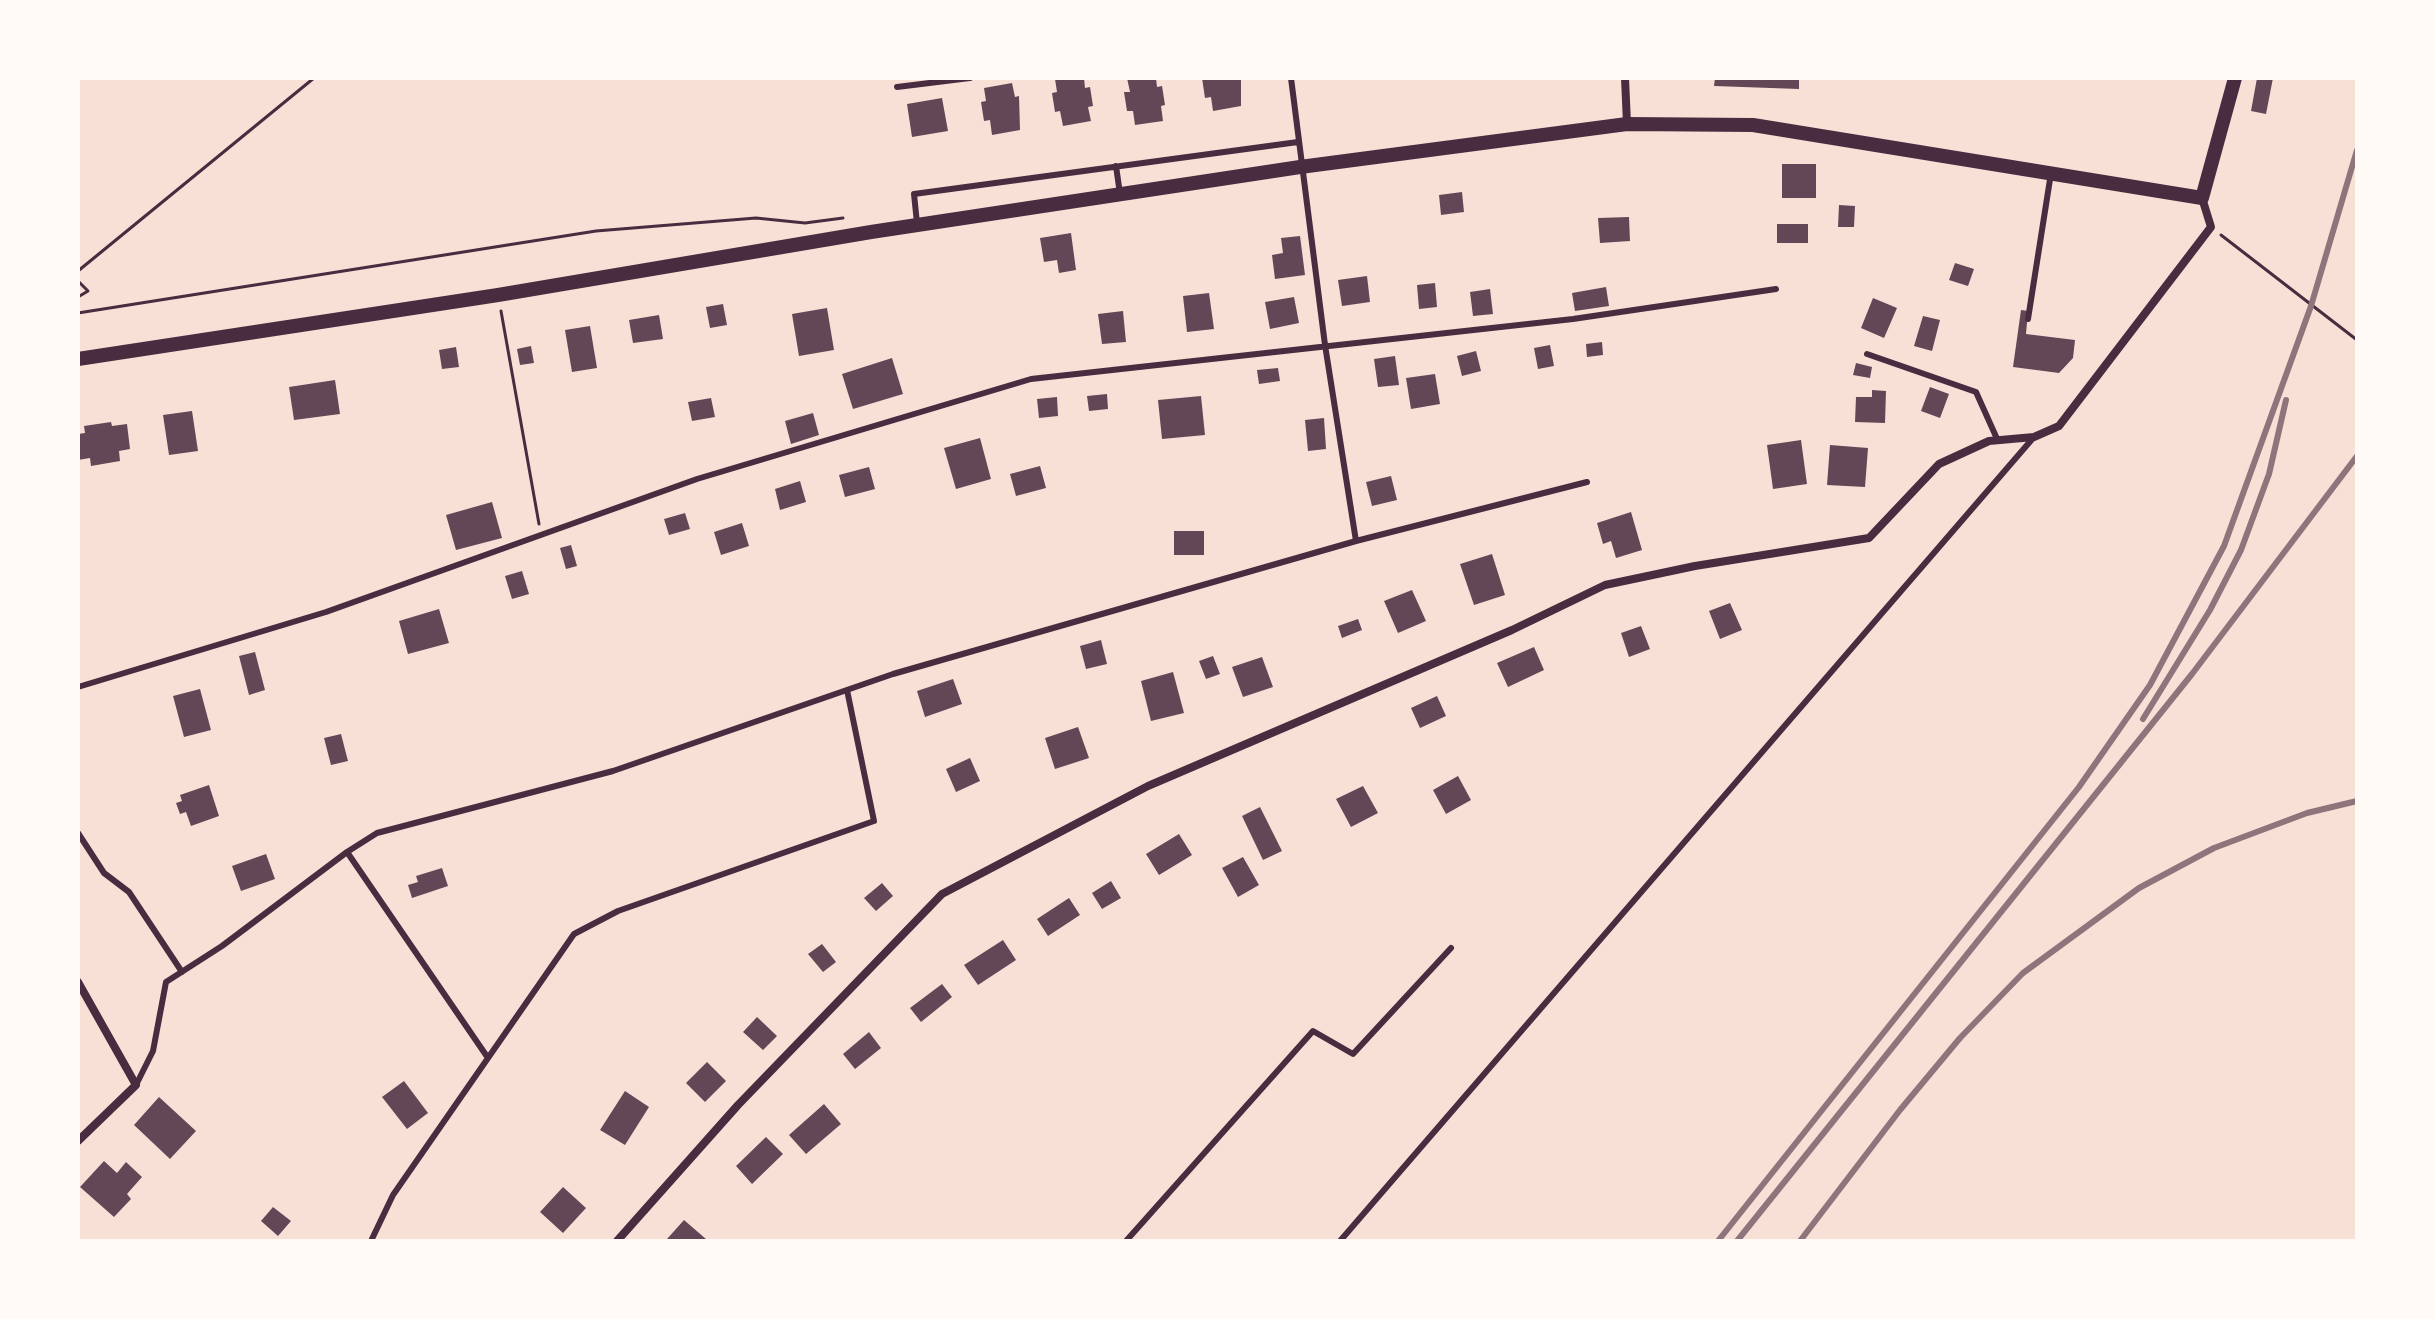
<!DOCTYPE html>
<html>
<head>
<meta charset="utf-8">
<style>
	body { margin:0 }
	#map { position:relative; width:2435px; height:1319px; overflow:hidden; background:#f7e1d7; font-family:"Roboto Condensed",sans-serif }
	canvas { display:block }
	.frame { position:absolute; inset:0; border:80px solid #fffaf5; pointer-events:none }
</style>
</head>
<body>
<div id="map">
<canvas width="2435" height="1319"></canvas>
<div class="frame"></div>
</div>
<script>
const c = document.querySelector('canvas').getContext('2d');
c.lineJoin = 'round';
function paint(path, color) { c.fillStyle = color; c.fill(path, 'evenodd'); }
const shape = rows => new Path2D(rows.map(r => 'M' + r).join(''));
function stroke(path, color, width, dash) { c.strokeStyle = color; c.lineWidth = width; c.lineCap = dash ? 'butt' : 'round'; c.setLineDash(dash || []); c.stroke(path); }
paint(shape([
	[1084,78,1085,88,1090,87,1093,106,1088,107,1091,121,1063,126,1060,111,1055,112,1052,93,1057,92,1055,79],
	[1127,78,1156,78,1157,87,1162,86,1165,105,1161,106,1163,121,1135,125,1133,111,1127,111,1124,92,1130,92],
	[1202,78,1241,78,1241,106,1213,111,1211,97,1205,98],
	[1715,78,1799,78,1799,89,1714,86],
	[2257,78,2273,78,2266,114,2251,111],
	[1012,83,1015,97,1019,96,1020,130,992,135,990,120,984,121,981,102,986,101,984,88],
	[942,98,948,131,912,137,907,104],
	[1782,164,1816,164,1816,198,1782,198],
	[1462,192,1464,212,1441,215,1439,195],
	[1839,205,1855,206,1854,227,1838,227],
	[1629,217,1630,241,1600,243,1598,218],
	[1777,224,1808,224,1808,243,1777,243],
	[1071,233,1076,270,1059,273,1057,260,1044,262,1040,238],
	[1300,236,1305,275,1275,279,1272,255,1283,253,1281,238],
	[1955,263,1974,269,1968,286,1949,280],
	[1367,276,1370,302,1342,306,1338,280],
	[1435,283,1437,307,1419,309,1417,285],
	[1606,287,1609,306,1575,311,1572,293],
	[1490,289,1493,314,1473,316,1470,292],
	[1209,293,1214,329,1187,332,1183,296],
	[1294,297,1299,323,1270,329,1265,302],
	[1873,298,1897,308,1884,338,1861,328],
	[723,304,727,325,710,328,706,307],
	[827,308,834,350,799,356,792,314],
	[2021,310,2028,311,2026,334,2075,340,2073,358,2059,373,2013,367],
	[1123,311,1126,342,1102,344,1098,314],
	[659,315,663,339,633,343,629,320],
	[1923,316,1940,320,1932,351,1914,346],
	[590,326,597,368,572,372,565,330],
	[1602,342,1603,355,1587,357,1586,344],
	[1550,345,1554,366,1538,369,1534,348],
	[531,346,534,363,520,365,517,349],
	[456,347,459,367,442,369,439,350],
	[1476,351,1481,371,1462,376,1457,356],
	[1395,356,1399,385,1378,387,1374,359],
	[892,358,903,394,853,409,842,374],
	[1856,363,1872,367,1870,378,1853,375],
	[1278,368,1280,381,1259,384,1257,370],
	[1435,374,1440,404,1411,409,1406,378],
	[335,380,340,414,294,420,289,387],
	[1930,387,1949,394,1940,418,1921,411],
	[1872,390,1886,391,1885,423,1855,422,1856,397,1872,397],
	[1107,394,1108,409,1089,411,1087,396],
	[1201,396,1205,435,1162,439,1158,400],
	[1057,397,1058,416,1039,418,1037,399],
	[711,398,715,417,692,421,688,402],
	[192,411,198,451,169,455,163,415],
	[813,413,819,435,791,444,785,421],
	[1324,418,1326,449,1308,451,1305,420],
	[111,422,112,426,127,424,130,449,119,451,120,461,91,466,90,458,78,460,78,434,85,433,84,426],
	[980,438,991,479,956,489,944,448],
	[1801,440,1807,484,1773,489,1767,445],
	[1830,445,1868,448,1865,487,1827,485],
	[1040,466,1046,488,1016,496,1010,474],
	[869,467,875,489,845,497,839,475],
	[1391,476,1397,500,1372,506,1366,482],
	[800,481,806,502,780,510,775,489],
	[492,502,502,538,456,550,446,515],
	[1631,512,1642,550,1616,558,1611,541,1603,544,1597,523],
	[685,513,690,529,669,535,664,519],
	[742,523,749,546,721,555,714,532],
	[1174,531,1204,531,1204,555,1174,555],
	[571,545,577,566,566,569,560,548],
	[1492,554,1505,595,1474,605,1460,564],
	[522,571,529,594,512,599,505,576],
	[1412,590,1426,621,1398,633,1384,601],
	[1730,603,1742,630,1720,639,1709,611],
	[439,609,449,643,408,654,399,621],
	[1358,619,1362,630,1342,638,1338,626],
	[1641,626,1650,649,1629,657,1621,633],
	[1101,640,1107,664,1086,669,1080,646],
	[1534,647,1544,670,1508,687,1497,663],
	[255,652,265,690,249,695,239,656],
	[1213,656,1220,674,1206,679,1199,661],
	[1262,657,1273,687,1243,697,1232,667],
	[1173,672,1184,713,1151,721,1141,681],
	[953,679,962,704,925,717,917,691],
	[200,689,211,730,184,737,173,696],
	[1437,696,1446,716,1420,728,1411,708],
	[1078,727,1089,758,1055,769,1045,738],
	[341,734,348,761,331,765,324,738],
	[970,758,980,781,956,792,946,769],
	[1458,776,1471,800,1446,814,1433,790],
	[209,785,219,816,191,826,186,812,180,814,176,803,182,801,180,795],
	[1363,786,1378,813,1351,827,1336,799],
	[1260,807,1282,851,1263,860,1242,816],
	[1179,834,1192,855,1159,875,1146,854],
	[266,854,275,879,241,891,232,866],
	[1243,857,1259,885,1238,897,1222,868],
	[442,868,448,886,412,898,408,885,418,882,416,876],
	[1111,881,1121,898,1102,909,1092,893],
	[882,883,893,896,876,911,864,898],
	[1069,898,1080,915,1048,936,1037,919],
	[1003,940,1016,960,978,985,964,965],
	[822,944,836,962,823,972,808,954],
	[942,984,952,997,921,1022,910,1008],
	[757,1017,777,1036,763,1050,743,1032],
	[869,1032,881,1048,855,1069,843,1054],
	[707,1062,726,1081,705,1102,686,1083],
	[404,1081,428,1113,407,1129,382,1097],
	[625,1091,649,1107,625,1145,600,1130],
	[159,1097,196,1131,170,1159,134,1125],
	[824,1104,841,1124,806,1154,789,1135],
	[766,1137,783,1154,752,1184,736,1166],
	[104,1161,117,1173,126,1162,142,1177,127,1194,131,1199,114,1217,80,1187],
	[563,1187,586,1208,563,1233,540,1212],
	[273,1207,291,1221,278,1236,261,1221],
	[684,1220,706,1239,704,1241,667,1239]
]), '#644757');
stroke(shape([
	[2221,235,2357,340],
	[78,271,314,78],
	[78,281,88,291,78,297],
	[501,311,539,524],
	[78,313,596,231,756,218,805,223,843,218]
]), '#4a2c40', 3);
stroke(shape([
	[1291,78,1325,345,1356,541],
	[897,87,970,78],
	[1116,166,1120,194],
	[917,223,914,194,1298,142],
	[2028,319,2051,173],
	[1867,354,1976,392,1998,441],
	[78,687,326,612,697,479,1031,379,1573,319,1776,289],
	[78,833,104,873,129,892,182,972],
	[347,852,488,1058],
	[136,1085,153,1051,166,982,222,946,347,852,377,833,613,771,893,674,1356,541,1587,482],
	[371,1241,393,1195,574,934,618,911,874,821,847,690],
	[1126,1241,1313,1031,1353,1054,1451,948],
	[1340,1241,2034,437]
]), '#4a2c40', 6);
stroke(shape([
	[1625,78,1627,124],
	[78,982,136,1085,78,1141],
	[617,1241,738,1105,942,894,1148,786,1512,630,1605,585,1695,566,1869,538,1939,464,1989,441,2034,437,2059,426,2211,227,2202,198]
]), '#4a2c40', 8);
stroke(shape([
	[78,359,498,295,871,232,1300,167,1627,124,1753,125,2202,198,2235,78]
]), '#4a2c40', 14);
stroke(shape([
	[2143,719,2210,610,2241,550,2269,474,2286,400],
	[1718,1241,2079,787,2150,685,2224,546,2311,306,2357,150],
	[1737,1241,2192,674,2357,456],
	[1800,1241,1900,1110,1960,1038,2023,973,2139,888,2214,848,2307,813,2357,801]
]), '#8f747c', 6);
</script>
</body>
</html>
